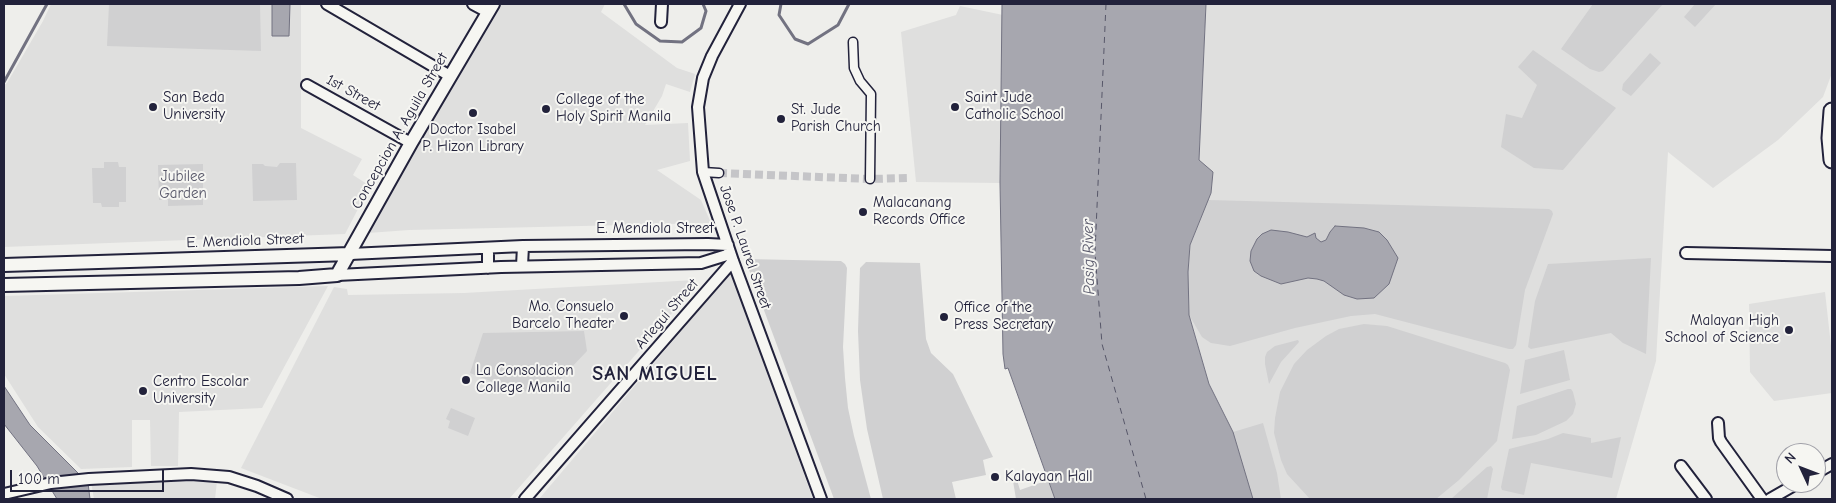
<!DOCTYPE html>
<html>
<head>
<meta charset="utf-8">
<style>
	body { margin:0 }
	#map { position:relative; width:1836px; height:503px; overflow:hidden; background:#eeeeeb; font-family:"Comic Neue",sans-serif }
	canvas { display:block }
	.frame { position:absolute; inset:0; border:5px solid #22223b; pointer-events:none }
	.north { position:absolute; left:1776px; top:443px; width:50px; height:50px; box-sizing:border-box; background:#f6f6f2; border:1px solid #a1a1a9; border-radius:50%; rotate:313deg; font-size:14px; font-weight:700; line-height:20px; text-align:center; color:#22223b }
	.north::after { content:''; display:block; margin:auto; width:18px; height:22px; background:#22223b; clip-path:polygon(50% 0,100% 100%,50% 72%,0 100%) }
	.scale { position:absolute; left:10px; top:470px; width:154px; height:22px; box-sizing:border-box; border:2px solid #22223b; border-top:0; padding-left:6px; font-size:15px; line-height:18px; white-space:nowrap; color:#22223b; -webkit-text-stroke:4px #f6f6f2; paint-order:stroke }
</style>
</head>
<body>
<div id="map">
<canvas width="1836" height="503"></canvas>
<div class="frame"></div>
<div class="north">N</div>
<div class="scale">100 m</div>
</div>
<script>
const c = document.querySelector('canvas').getContext('2d');
c.lineJoin = 'round';
function paint(path, color) { c.fillStyle = color; c.fill(path, 'evenodd'); }
const shape = rows => new Path2D(rows.map(r => 'M' + r).join(''));
function stroke(path, color, width, dash) { c.strokeStyle = color; c.lineWidth = width; c.lineCap = dash ? 'butt' : 'round'; c.setLineDash(dash || []); c.stroke(path); }
function label(font, color, halo, rows, align = 'center') {
  c.font = font + ' "Comic Neue",sans-serif'; c.lineWidth = 4; c.setLineDash([]); c.textBaseline = 'middle'; c.strokeStyle = halo; c.fillStyle = color; for (const [text, x, y, turn = 0] of rows) {
    c.save(); c.translate(x, y); c.rotate((+turn || 0) * Math.PI / 180); c.textAlign = isNaN(turn) ? turn : align; if (halo) c.strokeText(text, 0, 0); c.fillText(text, 0, 0); c.restore();
  }
}
paint(shape([
	[51,4,301,4,301,128,362,159,353,175,370,186,345,234,4,247,4,85,7,83,43,21],
	[499,4,605,4,601,12,677,68,695,74,690,92,666,84,662,96,645,125,688,123,690,161,657,170,701,200,711,223,409,230,368,233],
	[1206,4,1832,4,1832,73,1823,97,1778,140,1713,188,1668,152,1656,361,1616,499,1253,499,1226,417,1209,384,1189,315,1202,213,1211,192,1199,160],
	[960,6,1003,15,1000,183,916,182,901,32,956,15],
	[731,272,813,499,539,499],
	[695,280,695,287,509,499,322,499,241,468,334,287,347,289,348,295,464,293],
	[328,286,262,408,179,412,178,466,151,466,150,420,132,420,132,467,81,469,38,427,4,374,4,296],
	[1825,292,1832,355,1832,393,1774,401,1750,372,1749,304],
	[217,481,215,499,94,499,91,482]
]), '#dfdfde');
paint(shape([
	[109,4,260,4,261,51,107,46],
	[1593,4,1663,4,1603,71,1599,72,1590,69,1561,49],
	[1695,4,1716,4,1695,27,1684,17],
	[1533,50,1616,108,1563,170,1534,168,1501,147,1506,114,1522,118,1537,85,1518,67],
	[1650,53,1661,63,1631,96,1622,90,1623,84],
	[104,162,118,162,119,167,126,167,126,202,119,202,119,207,102,207,101,203,93,203,92,168,104,168],
	[280,163,296,163,297,200,253,201,252,164,263,164,265,166,277,167],
	[203,164,203,205,168,206,168,200,159,200,158,165],
	[1208,200,1549,209,1552,211,1553,214,1525,290,1516,345,1513,349,1509,349,1375,314,1351,316,1295,328,1230,346,1211,343,1202,337,1189,315,1188,272,1190,245],
	[1651,258,1646,354,1623,343,1611,333,1531,349,1528,347,1535,301,1548,264],
	[745,259,841,261,845,264,847,268,843,347,845,378,848,408,854,436,871,499,834,499],
	[866,262,920,263,926,339,931,353,953,374,993,457,983,460,986,475,952,482,956,499,883,499,867,429,860,380,858,331,860,268],
	[1364,324,1387,326,1505,363,1508,365,1510,370,1497,441,1459,480,1436,499,1310,499,1287,474,1281,460,1274,433,1275,418,1280,392,1294,364,1307,350,1326,336,1339,329],
	[584,331,587,351,548,392,516,391,470,373,483,333],
	[1298,340,1299,342,1281,362,1269,384,1265,364,1265,357,1267,352,1275,346],
	[1564,350,1570,380,1520,394,1525,360],
	[1568,389,1571,389,1573,392,1576,404,1573,414,1566,421,1536,435,1512,439,1517,406],
	[451,408,475,418,468,436,448,428,450,421,446,419],
	[1263,423,1277,473,1281,499,1253,499,1233,432],
	[1563,433,1591,438,1591,443,1621,437,1612,478,1531,463,1524,495,1502,490,1501,487,1509,449,1548,439],
	[1491,466,1493,469,1487,499,1451,499,1487,467],
	[1017,480,1020,490,1048,480,1055,499,1016,499,1013,481]
]), '#d0d0d1');
const water = shape([
	[272,4,290,4,289,36,272,36,272,4],
	[1002,4,1206,4,1199,160,1213,172,1211,193,1190,245,1188,272,1189,315,1209,384,1233,432,1253,499,1055,499,1008,368,1005,369,1003,354,1000,183,1002,4],
	[1335,226,1364,228,1379,232,1387,240,1398,258,1389,284,1374,298,1357,299,1344,295,1324,281,1317,279,1308,278,1281,284,1261,276,1254,271,1250,261,1251,251,1257,239,1262,234,1271,230,1288,232,1307,237,1315,233,1316,238,1321,242,1326,240,1330,232,1335,226],
	[4,386,30,425,88,483,90,499,57,499,37,466,4,424,4,386]
]);
paint(water, '#a7a7af');
stroke(water, '#727281', 1);
stroke(shape([
	[624,4,636,24,660,41,682,42,701,28,706,11,703,4],
	[781,4,779,15,795,39,808,44,838,25,849,4],
	[4,82,47,4]
]), '#727281', 3);
stroke(shape([
	[1106,4,1095,252,1102,344,1146,499]
]), '#575769', 1, [6, 5]);
stroke(shape([
	[719,173,870,179,907,178]
]), '#c5c5c8', 8, [8, 4]);
const pedestrian = shape([
	[853,42,854,68,860,81,871,94,870,179],
	[703,172,719,173]
]);
const minor = shape([
	[327,4,450,76],
	[473,4,488,12],
	[740,4,712,56,703,78,698,107,703,172,733,261,821,499],
	[661,22,662,4],
	[307,85,411,143],
	[1686,253,1832,256],
	[350,254,523,246,708,244,728,245],
	[522,266,523,246],
	[488,268,488,248],
	[337,275,501,267,701,263,730,254],
	[1718,423,1719,438,1721,442,1762,499],
	[1681,466,1706,499],
	[1816,473,1832,464],
	[4,494,51,483,89,479,191,474,229,477,257,486,287,499],
	[525,499,733,261],
	[1770,499,1798,483]
]);
const tertiary = shape([
	[4,265,350,254],
	[4,285,299,278,337,275,411,143,493,4]
]);
const secondary = shape([
	[1832,111,1830,138,1832,160]
]);
stroke(pedestrian, '#22223b', 11);
stroke(minor, '#22223b', 14);
stroke(tertiary, '#22223b', 16);
stroke(secondary, '#22223b', 19);
stroke(pedestrian, '#f6f6f2', 8);
stroke(minor, '#f6f6f2', 10);
stroke(tertiary, '#f6f6f2', 12);
stroke(secondary, '#f6f6f2', 15);
for (const [x, y, r, color] of [
	[153,107,5,"#22223b"],
	[955,107,5,"#22223b"],
	[546,109,5,"#22223b"],
	[473,113,5,"#22223b"],
	[781,119,5,"#22223b"],
	[863,212,5,"#22223b"],
	[624,316,5,"#22223b"],
	[944,317,5,"#22223b"],
	[1789,330,5,"#22223b"],
	[466,380,5,"#22223b"],
	[143,391,5,"#22223b"],
	[995,477,5,"#22223b"]
]) { const dot = new Path2D(); dot.arc(x, y, r, 0, 2 * Math.PI); c.fillStyle = color; c.fill(dot); stroke(dot, '#f6f6f2', 2); }
label('15px', '#22223b', '#f6f6f2', [
	["1st Street",353,93,29],
	["Concepcion A. Aguila Street",400,131,-60],
	["E. Mendiola Street",655,229],
	["E. Mendiola Street",245,241,-2],
	["Jose P. Laurel Street",745,247,71],
	["Arlegui Street",667,314,-49]
]);
label('15px', '#22223b', '#f6f6f2', [
	["San Beda",163,98],
	["University",163,115],
	["Saint Jude",965,98],
	["Catholic School",965,115],
	["College of the",556,100],
	["Holy Spirit Manila",556,117],
	["St. Jude",791,110],
	["Parish Church",791,127],
	["Doctor Isabel",473,130,"center"],
	["P. Hizon Library",473,147,"center"],
	["Malacanang",873,203],
	["Records Office",873,220],
	["Mo. Consuelo",614,307,"right"],
	["Barcelo Theater",614,324,"right"],
	["Office of the",954,308],
	["Press Secretary",954,325],
	["Malayan High",1779,321,"right"],
	["School of Science",1779,338,"right"],
	["La Consolacion",476,371],
	["College Manila",476,388],
	["Centro Escolar",153,382],
	["University",153,399],
	["Kalayaan Hall",1005,477]
], 'left');
label('15px', '#565668', '#f6f6f2', [
	["Jubilee",183,177],
	["Garden",183,194]
]);
label('italic 16px', '#575769', '#f6f6f2', [
	["Pasig River",1089,257,-91]
]);
c.letterSpacing = '1px';
label('bold 20px', '#22223b', '#f6f6f2', [
	["SAN MIGUEL",655,374]
]);
c.letterSpacing = '0px';
</script>
</body>
</html>
